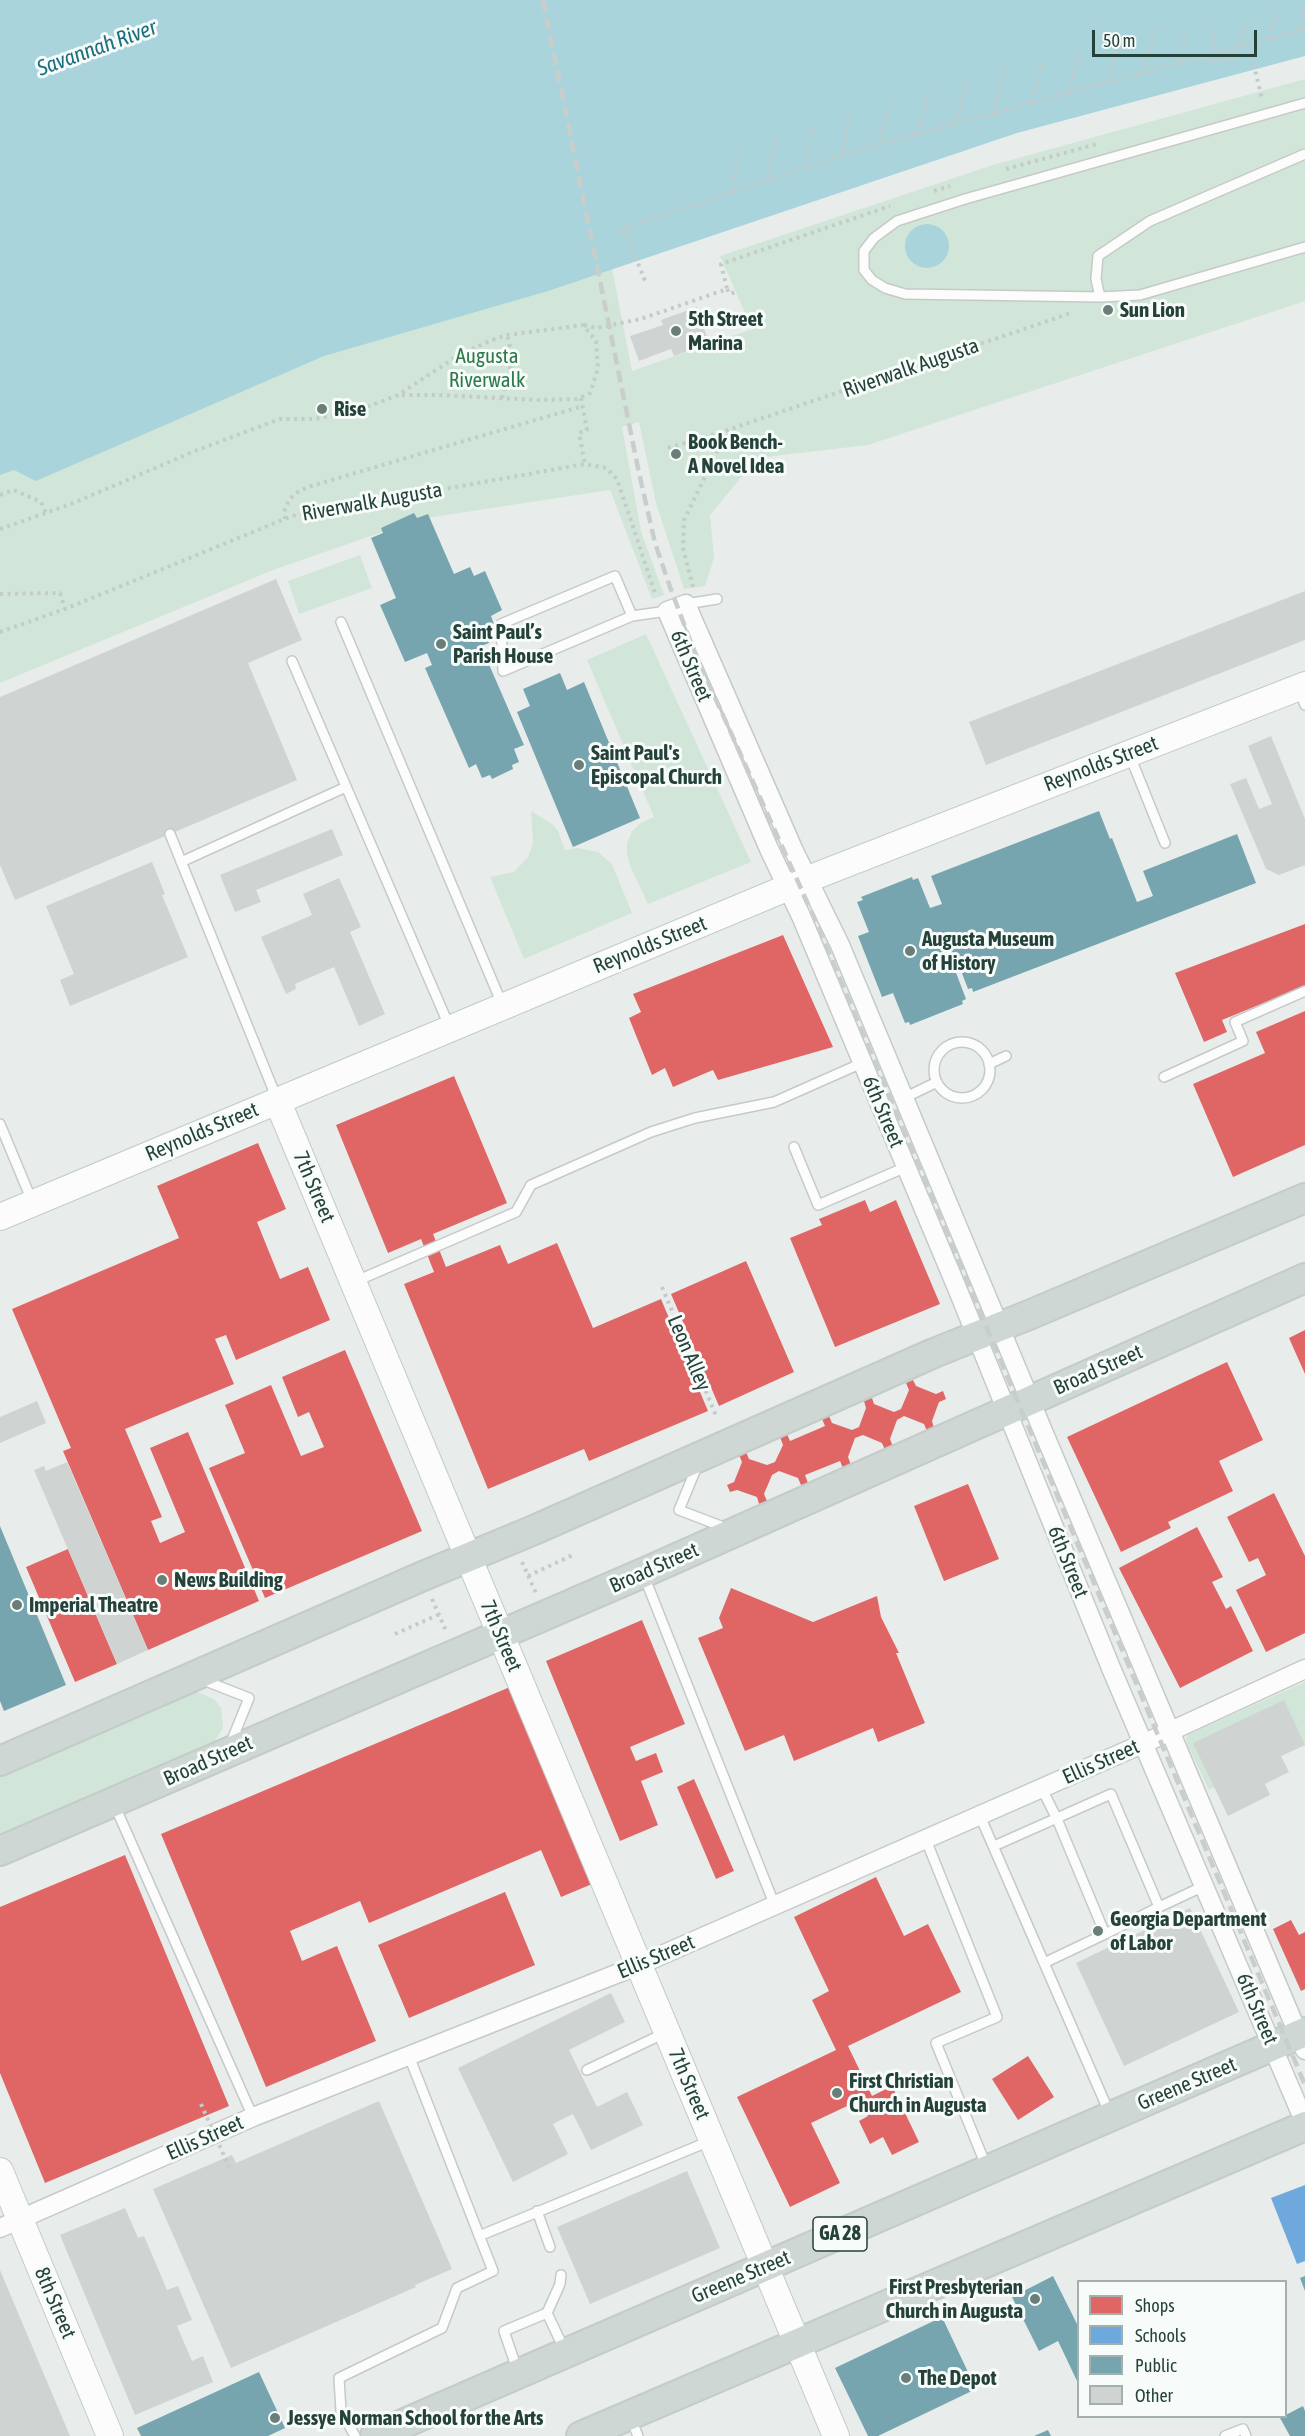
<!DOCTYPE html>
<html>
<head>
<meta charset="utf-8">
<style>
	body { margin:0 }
	#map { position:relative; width:1305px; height:2436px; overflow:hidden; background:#e8edeb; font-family:"Asap Condensed",sans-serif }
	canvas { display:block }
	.legend { position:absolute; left:1077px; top:2280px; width:210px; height:138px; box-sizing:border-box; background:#f7fbf9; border:2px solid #a3b1ad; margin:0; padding:8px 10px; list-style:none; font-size:18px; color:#24423a }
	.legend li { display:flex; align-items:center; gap:12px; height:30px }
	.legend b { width:30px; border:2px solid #a3b1ad }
	.scale { position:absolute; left:1092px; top:30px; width:165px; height:27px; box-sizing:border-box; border:3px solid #24423a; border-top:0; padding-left:8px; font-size:18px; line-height:21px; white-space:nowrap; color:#24423a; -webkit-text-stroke:4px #f7fbf9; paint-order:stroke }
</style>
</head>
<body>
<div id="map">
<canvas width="1305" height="2436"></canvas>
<ul class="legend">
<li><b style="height:16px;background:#e06666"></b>Shops</li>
<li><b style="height:16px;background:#6fa8dc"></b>Schools</li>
<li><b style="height:16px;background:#76a5af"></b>Public</li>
<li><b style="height:16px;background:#cfd4d2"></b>Other</li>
</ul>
<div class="scale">50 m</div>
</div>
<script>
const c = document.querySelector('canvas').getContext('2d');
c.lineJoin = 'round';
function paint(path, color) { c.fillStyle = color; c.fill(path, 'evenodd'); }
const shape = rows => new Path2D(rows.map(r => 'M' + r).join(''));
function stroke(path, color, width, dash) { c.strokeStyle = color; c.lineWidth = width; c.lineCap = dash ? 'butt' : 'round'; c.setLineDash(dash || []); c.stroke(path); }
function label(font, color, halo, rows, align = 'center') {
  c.font = font + ' "Asap Condensed",sans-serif'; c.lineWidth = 6; c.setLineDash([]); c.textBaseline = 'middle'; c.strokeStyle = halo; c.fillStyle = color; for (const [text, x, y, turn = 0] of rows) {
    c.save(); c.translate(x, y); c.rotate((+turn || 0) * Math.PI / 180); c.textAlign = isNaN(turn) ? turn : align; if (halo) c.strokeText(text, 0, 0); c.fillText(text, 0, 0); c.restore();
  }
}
paint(shape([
	[1305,79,1305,301,868,445,757,458,710,515,714,558,705,586,684,589,656,503,639,422,622,427,641,531,664,595,652,599,610,490,420,519,273,570,0,683,0,401,595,181,632,371,752,329,720,256,993,165],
	[360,555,372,588,299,614,288,581],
	[646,634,751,862,648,904,631,868,627,854,627,843,633,830,641,823,654,817,587,660],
	[531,811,552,824,558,831,565,850,578,848,598,852,612,864,632,913,524,959,490,877,514,872,528,857,533,843],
	[1305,1682,1305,1745,1209,1790,1188,1746,1186,1738,1189,1734],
	[198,1692,215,1700,221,1708,223,1728,213,1744,0,1838,0,1774,188,1693]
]), '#d1e6d8');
paint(shape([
	[0,0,1305,0,1305,56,1017,133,548,291,324,356,36,481,14,470,0,475],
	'905 246a22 22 0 1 1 44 0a22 22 0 1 1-44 0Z'
]), '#a9d4db');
paint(shape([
	[1305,924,1305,986,1222,1020,1227,1032,1204,1042,1175,973],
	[783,935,833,1047,718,1080,713,1070,673,1087,665,1068,652,1075,629,1018,641,1012,633,994],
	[1305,1011,1305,1145,1233,1177,1193,1084,1265,1053,1256,1032],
	[454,1076,507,1203,433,1234,446,1267,500,1245,508,1264,557,1243,593,1328,661,1299,708,1411,589,1461,584,1449,488,1489,404,1284,434,1272,421,1239,388,1253,336,1125],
	[258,1143,286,1209,257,1222,280,1279,308,1267,330,1320,236,1360,226,1335,215,1339,234,1384,125,1429,162,1517,151,1521,160,1543,185,1532,150,1448,188,1432,259,1601,148,1650,63,1451,71,1448,12,1309,179,1238,157,1186],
	[865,1200,870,1212,896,1200,940,1304,835,1347,790,1238,822,1225,819,1219],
	[746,1261,794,1372,719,1406,671,1294],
	[1305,1330,1305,1374,1289,1338],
	[345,1350,422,1531,265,1598,209,1468,245,1453,225,1405,271,1385,301,1456,324,1447,309,1412,298,1417,282,1377],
	[1227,1362,1263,1440,1219,1461,1233,1491,1168,1522,1171,1528,1121,1552,1067,1437],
	[913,1380,916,1386,936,1394,943,1391,946,1399,939,1402,932,1421,934,1428,927,1431,924,1424,904,1416,897,1420,890,1439,893,1447,885,1450,882,1443,863,1435,855,1438,848,1457,851,1465,843,1468,840,1461,805,1475,808,1483,801,1485,798,1478,779,1471,772,1475,764,1494,767,1501,759,1504,757,1497,737,1490,730,1492,727,1485,734,1482,742,1462,739,1455,746,1452,749,1459,767,1465,775,1462,783,1445,780,1437,787,1434,790,1441,825,1426,822,1419,829,1416,832,1423,852,1430,859,1427,866,1408,864,1401,872,1398,874,1404,894,1412,901,1409,909,1390,906,1383],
	[968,1484,999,1559,944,1581,914,1506],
	[1274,1493,1305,1556,1305,1633,1266,1652,1236,1590,1266,1575,1258,1558,1249,1562,1227,1517],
	[1197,1527,1223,1577,1212,1582,1226,1609,1231,1606,1253,1651,1180,1688,1119,1568],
	[68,1549,117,1664,75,1682,26,1567],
	[731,1588,813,1622,877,1596,881,1617,899,1653,896,1653,925,1723,878,1742,873,1728,794,1761,784,1735,745,1751,698,1638,723,1628,719,1618],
	[642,1620,685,1724,630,1747,636,1761,656,1753,663,1772,641,1781,658,1825,620,1841,546,1661],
	[510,1687,592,1884,561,1897,541,1850,369,1923,360,1901,290,1931,302,1961,337,1946,376,2041,266,2087,161,1834],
	[694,1779,734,1871,716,1879,677,1787],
	[125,1855,229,2106,45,2183,0,2073,0,1907],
	[876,1877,904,1936,928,1924,961,1992,848,2046,872,2096,892,2086,919,2142,892,2155,883,2137,870,2144,859,2121,868,2116,860,2100,811,2123,840,2183,790,2207,737,2097,836,2050,812,2000,829,1991,794,1917],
	[505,1892,535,1965,409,2018,378,1945],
	[1291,1920,1299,1935,1305,1932,1305,1989,1301,1991,1273,1929],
	[1028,2056,1054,2097,1018,2120,992,2079]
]), '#e06666');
paint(shape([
	[1305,2185,1305,2261,1297,2264,1271,2198]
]), '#6fa8dc');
paint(shape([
	[414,513,417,518,428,514,454,574,470,567,474,576,485,571,502,610,491,616,494,624,483,629,489,643,481,646,524,745,514,749,519,762,512,765,513,769,492,779,490,775,482,778,476,764,469,768,425,668,432,665,427,653,405,662,380,605,396,598,371,538,383,533,381,528],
	[560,673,567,690,584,682,640,818,573,847,517,712,530,706,523,689],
	[1099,811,1110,839,1112,838,1137,902,1153,896,1143,871,1237,834,1256,883,973,992,972,988,968,989,960,968,955,970,966,999,962,1001,963,1004,910,1025,909,1022,905,1023,893,993,882,997,858,936,869,932,857,902,863,900,861,897,912,877,913,880,918,878,930,908,942,904,931,876],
	[0,1526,66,1685,4,1711,0,1701],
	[1053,2276,1078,2326,1078,2383,1058,2341,1039,2351,1012,2297],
	[1305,2276,1305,2291,1300,2278],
	[942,2317,976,2389,878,2436,868,2436,835,2368],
	[259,2372,285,2428,268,2436,141,2436,137,2428],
	[1303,2406,1305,2411,1305,2436,1290,2436,1280,2418],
	[1048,2430,1051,2436,1034,2436]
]), '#76a5af');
paint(shape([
	[697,307,709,343,674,356,671,349,639,361,630,336,663,325,661,320],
	[276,579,302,640,248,663,297,780,15,900,0,865,0,697],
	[1305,591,1305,640,986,765,969,722],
	[1271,736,1305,819,1305,865,1279,875,1266,869,1230,784,1246,778,1259,809,1272,804,1248,746],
	[332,829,343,855,256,890,261,902,235,912,220,875],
	[152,862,165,894,162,895,188,957,70,1006,60,980,74,974,46,906],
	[339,878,361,927,350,932,385,1014,359,1026,334,967,295,984,296,989,286,994,261,937,312,915,303,894],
	[37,1401,46,1423,0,1443,0,1417],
	[67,1462,148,1650,117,1664,34,1470,44,1466,46,1471],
	[1284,1700,1305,1745,1281,1756,1289,1772,1265,1784,1270,1795,1228,1816,1193,1743],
	[1190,1908,1239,2012,1124,2066,1076,1963],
	[611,1993,625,2022,569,2050,597,2107,627,2092,643,2125,591,2150,573,2114,553,2124,568,2154,513,2182,458,2068],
	[379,2101,452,2269,415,2285,416,2287,231,2368,153,2189,232,2155,236,2163],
	[687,2171,720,2248,590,2304,557,2227],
	[125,2208,138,2238,144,2236,167,2290,178,2286,192,2320,177,2326,192,2361,203,2356,213,2382,135,2415,60,2235],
	[0,2270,70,2436,0,2436]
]), '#cfd4d2');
const lane = shape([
	[1305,103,965,199,897,221,874,238,864,251,864,270,872,280,885,288,905,294,1100,297,1140,295,1305,247],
	[1100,297,1096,279,1098,256,1150,221,1305,154],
	[686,604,717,599],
	[632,616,615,576,501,624,503,671,632,616,667,611],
	[341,622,502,1004],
	[292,661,450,1028],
	[1299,690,1305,705],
	[1130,756,1165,843],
	[170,834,277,1099],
	[181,862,346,787],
	'934 1070a28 28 0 1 1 56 0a28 28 0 1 1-56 0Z',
	[989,1064,1006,1056],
	[1164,1077,1243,1041,1235,1022,1305,991],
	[904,1098,937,1082],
	[0,1124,32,1201],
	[794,1147,818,1205,906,1167],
	[354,1282,516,1212,531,1185,651,1132,695,1118,774,1102,862,1063],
	[698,1464,679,1510,726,1528],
	[644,1576,775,1906],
	[203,1680,249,1698,230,1745],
	[1042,1789,1057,1819,1105,1934,1044,1963],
	[114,1804,253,2117],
	[980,1816,1109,2112],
	[926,1840,997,2017,936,2043,987,2168],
	[994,1846,1111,1794,1159,1907,1204,1886],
	[1105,1934,1159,1907],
	[587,2070,665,2033],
	[537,2211,550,2247],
	[479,2236,710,2141],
	[547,2313,565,2351],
	[518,2372,504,2331,547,2313,560,2284,561,2275],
	[631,2419,638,2436],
	[355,2436,341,2411,339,2378,442,2328,457,2288,493,2271,409,2056],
	[1225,2436,1243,2429,1246,2436]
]);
const street = shape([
	[1305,2050,1043,1431,840,945,794,851,686,604,667,611,769,849,801,916,957,1288,1111,1668,1305,2123],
	[0,2228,253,2117,639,1965,1158,1737,1305,1669]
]);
const secondary = shape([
	[277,1100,836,2436],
	[0,1217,808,879,1305,685],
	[0,2171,110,2436]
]);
const primary = shape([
	[0,1761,423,1576,534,1530,934,1353,1029,1315,1305,1198],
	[0,1851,643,1573,1305,1278],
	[375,2436,1305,2032],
	[581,2436,1305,2126]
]);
stroke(lane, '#c5cac8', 12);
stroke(street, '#c5cac8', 21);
stroke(secondary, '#c3cbc8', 28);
stroke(primary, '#c3ccc9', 32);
stroke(shape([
	[1298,31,1305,8],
	[1269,39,1277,9],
	[1239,47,1248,18],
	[1209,55,1216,26],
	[1205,57,1214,62,1251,53,1262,99],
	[1179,63,1186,33],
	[1143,73,1156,28],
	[1107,83,1119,38],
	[1069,93,1080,49],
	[1031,103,1043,59],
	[993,114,1005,68],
	[956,123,967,79],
	[917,134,929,89],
	[879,144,891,99],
	[842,155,850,111],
	[805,168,813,124],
	[1006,169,1097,144],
	[767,181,777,136],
	[934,191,950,186],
	[731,193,739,150],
	[624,229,646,283],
	[619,230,858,150,1305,29],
	[727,289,730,294,738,291],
	[584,325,596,328,641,319,727,289,721,264,890,206],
	[502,398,510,373,511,350,507,335],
	[581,398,587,430,579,433,585,464],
	[668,448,719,433,1071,313],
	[0,495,14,490,41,502,46,513],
	[285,519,285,509,289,500,296,493,308,487,583,406],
	[0,529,71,504,195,451,280,419,313,419,352,413,398,395,459,355,492,340,507,335,583,325,596,341,598,369,590,393,577,399,539,400,439,395,398,395],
	[693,587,683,548,684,520,718,450,719,433],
	[0,594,60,593,65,609],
	[0,632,65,609,292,516,585,464,606,468,617,479,656,596],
	[662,1287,717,1418],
	[522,1562,536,1593],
	[528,1576,575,1554],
	[432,1599,447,1633],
	[395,1634,440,1614]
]), '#c3ccca', 4, [3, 4.5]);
stroke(lane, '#fcfcfc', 9);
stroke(street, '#fcfcfc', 18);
stroke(secondary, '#fcfcfc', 26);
stroke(primary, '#cfd7d5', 28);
stroke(shape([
	[543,0,639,473,655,543,670,587,695,653,817,924,1305,2085]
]), '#c9cdcc', 4.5, [12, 6]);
stroke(shape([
	[201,2104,229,2167]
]), '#c3ccca', 4, [3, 4.5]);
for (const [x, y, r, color] of [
	[1108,310,6,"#697e78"],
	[676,331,6,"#697e78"],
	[322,409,6,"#697e78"],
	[676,454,6,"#697e78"],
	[441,644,6,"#697e78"],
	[579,765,6,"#697e78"],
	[910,951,6,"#697e78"],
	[162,1580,6,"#697e78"],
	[17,1605,6,"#697e78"],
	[1098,1931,6,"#697e78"],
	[837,2093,6,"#697e78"],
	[1035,2299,6,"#697e78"],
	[906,2378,6,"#697e78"],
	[275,2418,6,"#697e78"]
]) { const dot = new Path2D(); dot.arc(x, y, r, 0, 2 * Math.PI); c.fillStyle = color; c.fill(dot); stroke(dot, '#f7fbf9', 2); }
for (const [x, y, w] of [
	[840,2234,54]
]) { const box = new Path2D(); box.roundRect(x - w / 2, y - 17, w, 34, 4.5); c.fillStyle = '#f7fbf9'; c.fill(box); stroke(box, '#24423a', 1.5); }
label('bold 20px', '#24423a', null, [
	["GA 28",840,2234]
]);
label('bold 21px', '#24423a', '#f7fbf9', [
	["Sun Lion",1120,310],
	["5th Street",688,319],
	["Marina",688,343],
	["Rise",334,409],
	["Book Bench-",688,442],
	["A Novel Idea",688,466],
	["Saint Paul’s",453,632],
	["Parish House",453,656],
	["Saint Paul's",591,753],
	["Episcopal Church",591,777],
	["Augusta Museum",922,939],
	["of History",922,963],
	["News Building",174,1580],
	["Imperial Theatre",29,1605],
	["Georgia Department",1110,1919],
	["of Labor",1110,1943],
	["First Christian",849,2081],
	["Church in Augusta",849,2105],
	["First Presbyterian",1023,2287,"right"],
	["Church in Augusta",1023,2311,"right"],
	["The Depot",918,2378],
	["Jessye Norman School for the Arts",287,2418]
], 'left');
label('21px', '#2d7a4b', '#f7fbf9', [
	["Augusta",487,356],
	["Riverwalk",487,380]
]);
label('21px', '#24423a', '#f7fbf9', [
	["Riverwalk Augusta",911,368,-19],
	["Riverwalk Augusta",372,502,-10],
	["6th Street",691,666,67],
	["Reynolds Street",1101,764,-21],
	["Reynolds Street",650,945,-22],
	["6th Street",883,1112,67],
	["Reynolds Street",202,1132,-23],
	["7th Street",314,1187,67],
	["Leon Alley",689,1353,67],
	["Broad Street",1098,1370,-24],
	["6th Street",1068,1562,68],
	["Broad Street",654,1568,-24],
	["7th Street",501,1636,67],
	["Broad Street",208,1761,-24],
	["Ellis Street",1101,1762,-24],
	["Ellis Street",656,1957,-23],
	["6th Street",1257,2009,67],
	["7th Street",689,2084,67],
	["Greene Street",1187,2084,-23],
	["Ellis Street",205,2138,-24],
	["Greene Street",741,2277,-23],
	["8th Street",55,2303,67]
]);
label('italic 22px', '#1c6f80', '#f7fbf9', [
	["Savannah River",97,48,-20]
]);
</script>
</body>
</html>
